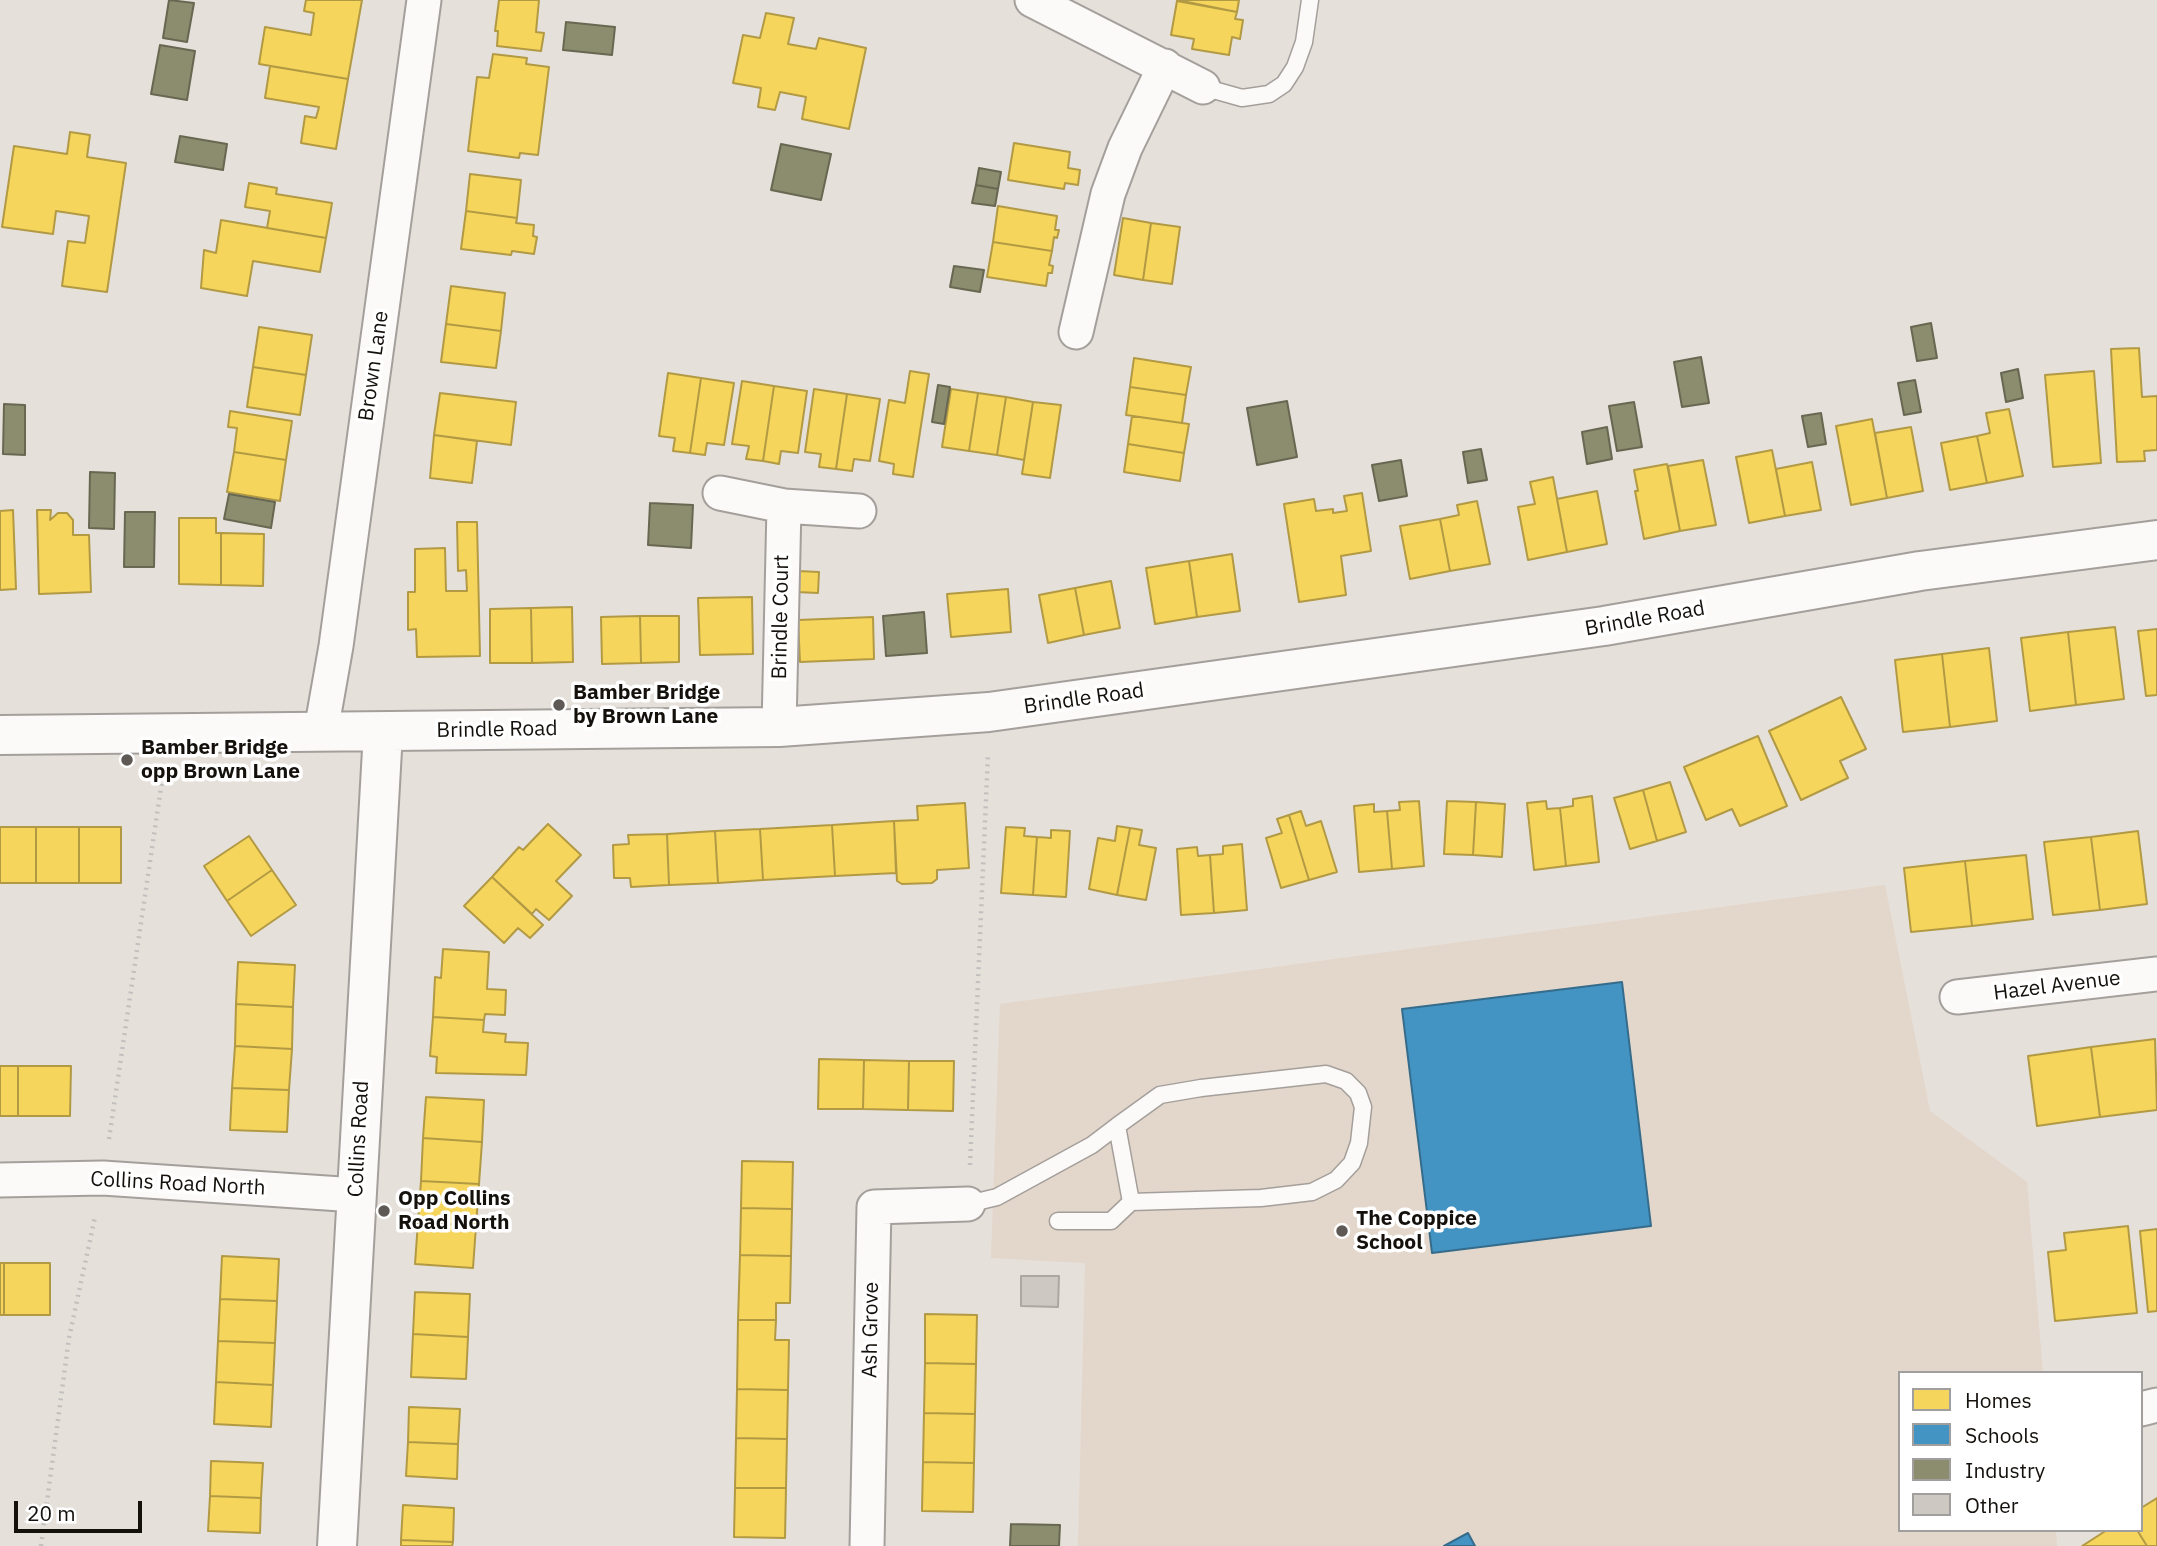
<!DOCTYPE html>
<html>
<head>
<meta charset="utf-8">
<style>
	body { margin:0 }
	#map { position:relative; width:2157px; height:1546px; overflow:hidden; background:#e6e0da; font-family:"IBM Plex Sans",sans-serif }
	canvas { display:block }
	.legend { position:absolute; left:1898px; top:1371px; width:245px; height:161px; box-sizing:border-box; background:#fff; border:2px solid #a19f9e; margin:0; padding:9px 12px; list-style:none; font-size:21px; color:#14100c }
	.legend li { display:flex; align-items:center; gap:14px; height:35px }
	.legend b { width:35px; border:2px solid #a19f9e }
	.scale { position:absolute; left:14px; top:1501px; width:128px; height:32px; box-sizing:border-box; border:4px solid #14100c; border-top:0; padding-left:9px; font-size:21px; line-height:24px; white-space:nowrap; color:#14100c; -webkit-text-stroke:5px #fff; paint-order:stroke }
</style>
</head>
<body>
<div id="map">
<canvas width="2157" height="1546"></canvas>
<ul class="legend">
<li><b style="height:19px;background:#f6d55c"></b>Homes</li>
<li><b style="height:19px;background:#4393c3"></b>Schools</li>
<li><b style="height:19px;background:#8c8c6e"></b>Industry</li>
<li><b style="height:19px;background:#cec8c3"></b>Other</li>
</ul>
<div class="scale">20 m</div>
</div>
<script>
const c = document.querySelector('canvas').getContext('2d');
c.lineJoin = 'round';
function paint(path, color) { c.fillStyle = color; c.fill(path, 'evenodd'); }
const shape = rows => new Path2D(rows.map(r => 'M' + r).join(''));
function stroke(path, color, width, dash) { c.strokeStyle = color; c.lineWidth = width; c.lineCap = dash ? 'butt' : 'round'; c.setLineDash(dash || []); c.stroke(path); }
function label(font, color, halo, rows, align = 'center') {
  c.font = font + ' "IBM Plex Sans",sans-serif'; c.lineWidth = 7; c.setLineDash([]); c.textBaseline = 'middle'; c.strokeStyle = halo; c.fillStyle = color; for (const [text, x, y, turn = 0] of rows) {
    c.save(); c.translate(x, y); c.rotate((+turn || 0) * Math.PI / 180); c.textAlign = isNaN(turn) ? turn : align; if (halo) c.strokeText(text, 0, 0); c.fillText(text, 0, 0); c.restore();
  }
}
paint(shape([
	[1885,885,1930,1111,2027,1182,2043,1373,1900,1373,1900,1530,2056,1530,2057,1546,1078,1546,1085,1263,991,1258,1000,1004]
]), '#e3d6ca');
const homes = shape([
	[306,0,362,0,348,79,259,64,265,27,311,35,314,13,304,11,306,0],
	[499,0,539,0,536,32,544,33,541,51,497,46,498,31,495,31,499,0],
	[1177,0,1239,0,1237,12,1177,0],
	[1177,1,1237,12,1235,19,1243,20,1240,39,1232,37,1229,55,1192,49,1194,39,1171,35,1177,1],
	[766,13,794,18,788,44,816,49,819,38,866,48,849,129,802,119,806,97,780,92,775,110,758,107,761,88,733,83,743,35,760,38,766,13],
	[493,54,527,58,526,64,549,67,538,155,520,153,519,158,468,151,477,77,489,78,493,54],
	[270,66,348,79,336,149,301,143,305,116,316,118,319,107,265,98,270,66],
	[70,132,90,135,87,157,126,163,107,292,62,286,68,241,85,243,89,216,56,211,53,234,2,227,14,146,67,154,70,132],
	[1014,143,1070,152,1068,168,1080,170,1078,185,1065,183,1064,189,1008,180,1014,143],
	[470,174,521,180,517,218,466,211,470,174],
	[249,183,277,188,276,194,332,203,326,238,267,228,270,211,245,207,249,183],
	[998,206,1057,216,1055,230,1059,230,1057,238,1054,237,1052,251,993,242,998,206],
	[466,211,517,218,516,223,534,225,533,236,537,237,534,254,512,251,511,255,461,249,466,211],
	[1123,218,1151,223,1143,280,1114,275,1123,218],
	[221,220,326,238,320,272,253,261,247,296,201,288,204,250,216,253,221,220],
	[1151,223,1180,227,1172,284,1143,280,1151,223],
	[993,242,1052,251,1049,265,1053,266,1052,273,1048,273,1046,286,987,277,993,242],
	[451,286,505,293,501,331,446,324,451,286],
	[446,324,501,331,496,368,441,362,446,324],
	[259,327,312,335,306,375,253,367,259,327],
	[2139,348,2142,397,2157,396,2157,450,2144,451,2145,461,2117,462,2111,349,2139,348],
	[1134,358,1191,367,1186,395,1130,387,1134,358],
	[253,367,306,375,300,415,247,407,253,367],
	[910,371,929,374,913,477,893,474,894,464,879,461,889,400,905,403,910,371],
	[2094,371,2101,463,2053,467,2045,375,2094,371],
	[668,373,701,378,690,453,673,451,675,438,659,436,668,373],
	[701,378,734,383,724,445,707,443,705,455,690,453,701,378],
	[742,381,774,386,763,461,746,459,749,446,732,444,742,381],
	[774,386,807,391,798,453,781,451,779,464,763,461,774,386],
	[1130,387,1186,395,1182,423,1126,415,1130,387],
	[814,389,847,394,836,469,819,467,821,454,805,452,814,389],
	[951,389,978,393,969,451,942,447,951,389],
	[440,393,516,402,511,445,434,435,440,393],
	[978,393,1006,397,997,455,969,451,978,393],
	[847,394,880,399,870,461,854,459,852,471,836,469,847,394],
	[1006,397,1033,402,1024,460,997,455,1006,397],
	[1033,402,1061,405,1050,478,1022,474,1033,402],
	[2009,409,2023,476,1987,483,1977,436,1990,433,1986,413,2009,409],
	[230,411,292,421,286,460,234,452,237,428,228,427,230,411],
	[1132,416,1189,424,1184,453,1128,444,1132,416],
	[1872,419,1887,498,1851,505,1836,426,1872,419],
	[1911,427,1923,491,1887,498,1875,433,1911,427],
	[434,435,477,441,472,483,430,478,434,435],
	[1977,436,1987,483,1950,490,1941,443,1977,436],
	[1128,444,1184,453,1180,481,1124,472,1128,444],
	[1772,450,1785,516,1749,523,1736,457,1772,450],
	[234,452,286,460,280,501,227,492,234,452],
	[1703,460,1716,525,1680,531,1668,466,1703,460],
	[1812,462,1821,510,1785,516,1776,469,1812,462],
	[1667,464,1680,531,1644,539,1635,491,1638,491,1634,470,1667,464],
	[1553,477,1567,552,1528,560,1518,507,1535,504,1530,482,1553,477],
	[1597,491,1607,544,1567,552,1557,499,1597,491],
	[1362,493,1371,551,1341,556,1346,595,1299,602,1284,504,1314,499,1316,511,1333,509,1333,513,1347,511,1344,496,1362,493],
	[1477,501,1490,564,1450,571,1440,519,1459,515,1457,505,1477,501],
	[13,510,16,589,0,590,0,511,13,510],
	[37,510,51,510,50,520,58,513,67,513,73,520,73,535,89,535,91,592,39,594,37,510],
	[179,518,216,518,216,533,221,533,221,585,179,584,179,518],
	[1440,519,1450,571,1410,579,1400,526,1440,519],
	[457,522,477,522,480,656,417,657,416,629,408,630,408,592,415,592,415,549,445,548,446,591,467,591,466,570,458,571,457,522],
	[221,533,264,534,263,586,221,585,221,533],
	[1232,554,1240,611,1197,617,1189,561,1232,554],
	[1189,561,1197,617,1155,624,1146,568,1189,561],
	[798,571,819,572,818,593,796,592,798,571],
	[1111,581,1120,628,1084,635,1075,588,1111,581],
	[1075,588,1084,635,1048,643,1039,595,1075,588],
	[1008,589,1011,632,951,637,947,594,1008,589],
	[752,597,753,654,700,655,698,598,752,597],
	[572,607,573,662,532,663,531,608,572,607],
	[531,608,532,663,490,663,490,609,531,608],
	[640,616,679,616,679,662,641,663,640,616],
	[640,616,641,663,602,664,601,617,640,616],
	[873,617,874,659,800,662,798,620,873,617],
	[2115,627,2124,699,2076,705,2068,632,2115,627],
	[2157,629,2157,695,2146,696,2138,631,2157,629],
	[2068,632,2076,705,2030,711,2021,638,2068,632],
	[1989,648,1997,721,1950,727,1942,654,1989,648],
	[1942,654,1950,727,1903,732,1895,660,1942,654],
	[1841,697,1866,749,1840,761,1848,778,1801,800,1769,731,1841,697],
	[1758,736,1787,806,1740,826,1732,809,1706,820,1684,767,1758,736],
	[1670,782,1686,832,1657,841,1643,790,1670,782],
	[1643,790,1657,841,1630,849,1614,798,1643,790],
	[1592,796,1599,862,1566,866,1560,808,1573,806,1573,799,1592,796],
	[1419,801,1424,866,1392,869,1387,811,1400,810,1399,802,1419,801],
	[1447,801,1476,802,1473,855,1444,854,1447,801],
	[1546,801,1547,809,1560,808,1566,866,1534,870,1527,803,1546,801],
	[1476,802,1505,804,1502,857,1473,855,1476,802],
	[965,803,969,868,937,870,937,879,932,883,902,884,897,881,894,821,918,820,917,806,965,803],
	[1374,804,1374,812,1387,811,1392,869,1359,872,1354,806,1374,804],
	[1301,811,1306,826,1321,821,1337,872,1309,880,1289,815,1301,811],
	[1289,815,1309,880,1281,888,1266,838,1282,833,1277,819,1289,815],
	[894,821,896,873,835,876,832,825,894,821],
	[548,824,581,855,556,881,572,896,549,920,536,909,532,914,492,877,519,847,523,850,548,824],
	[832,825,835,876,763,880,760,829,832,825],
	[1117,826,1130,828,1117,895,1089,889,1098,838,1115,841,1117,826],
	[0,827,36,827,36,883,0,883,0,827],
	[36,827,79,827,79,883,36,883,36,827],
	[79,827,121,827,121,883,79,883,79,827],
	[1006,827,1025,828,1024,836,1037,837,1033,895,1001,893,1006,827],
	[1130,828,1142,830,1139,845,1156,848,1146,900,1117,895,1130,828],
	[760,829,763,880,718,883,715,831,760,829],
	[1051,830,1070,831,1066,897,1033,895,1037,837,1051,838,1051,830],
	[715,831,718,883,669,885,667,834,715,831],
	[2138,831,2147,904,2100,910,2091,837,2138,831],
	[667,834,669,885,631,887,630,878,614,878,613,845,629,844,628,835,667,834],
	[249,836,272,870,227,901,204,866,249,836],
	[2091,837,2100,910,2053,915,2044,842,2091,837],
	[1242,844,1247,910,1214,913,1210,855,1223,854,1223,846,1242,844],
	[1197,847,1198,856,1210,855,1214,913,1181,915,1177,849,1197,847],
	[2026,855,2033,919,1972,926,1965,861,2026,855],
	[1965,861,1972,926,1911,932,1904,868,1965,861],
	[272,870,296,905,251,936,227,901,272,870],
	[492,877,543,925,530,938,518,928,504,943,464,906,492,877],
	[443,949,489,952,487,989,506,990,505,1015,485,1014,484,1020,433,1017,435,977,441,978,443,949],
	[238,962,295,965,293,1007,236,1004,238,962],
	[236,1004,293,1007,292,1049,235,1046,236,1004],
	[433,1017,484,1020,483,1032,506,1034,505,1042,528,1043,526,1075,436,1073,437,1057,430,1056,433,1017],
	[2155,1039,2157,1110,2100,1117,2091,1047,2155,1039],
	[235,1046,292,1049,289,1090,232,1088,235,1046],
	[2091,1047,2100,1117,2037,1126,2028,1056,2091,1047],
	[819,1059,864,1060,863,1109,818,1109,819,1059],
	[864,1060,909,1061,908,1110,863,1109,864,1060],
	[909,1061,954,1061,953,1111,908,1110,909,1061],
	[0,1066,18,1066,18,1116,0,1116,0,1066],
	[18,1066,71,1066,70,1116,18,1116,18,1066],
	[232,1088,289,1090,287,1132,230,1130,232,1088],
	[426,1097,484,1100,482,1142,423,1138,426,1097],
	[423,1138,482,1142,479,1184,421,1181,423,1138],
	[742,1161,793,1162,792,1209,741,1208,742,1161],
	[421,1181,479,1184,476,1226,418,1222,421,1181],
	[741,1208,792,1209,791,1256,740,1255,741,1208],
	[418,1222,476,1226,473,1268,415,1264,418,1222],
	[2128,1226,2137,1313,2055,1321,2048,1252,2066,1250,2064,1233,2128,1226],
	[2157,1229,2157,1311,2148,1312,2140,1231,2157,1229],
	[740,1255,791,1256,790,1303,776,1303,776,1320,738,1320,740,1255],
	[222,1256,279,1259,277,1301,220,1299,222,1256],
	[0,1263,4,1263,4,1315,0,1315,0,1263],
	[4,1263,50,1263,50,1315,4,1315,4,1263],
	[415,1292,470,1294,468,1337,413,1334,415,1292],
	[220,1299,277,1301,275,1343,218,1341,220,1299],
	[925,1314,977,1315,976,1364,925,1363,925,1314],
	[738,1320,776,1320,775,1340,789,1340,788,1390,737,1389,738,1320],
	[413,1334,468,1337,466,1379,411,1377,413,1334],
	[218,1341,275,1343,273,1385,216,1382,218,1341],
	[925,1363,976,1364,975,1414,924,1413,925,1363],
	[216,1382,273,1385,271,1427,214,1424,216,1382],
	[737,1389,788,1390,787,1439,736,1438,737,1389],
	[409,1407,460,1409,458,1444,408,1442,409,1407],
	[924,1413,975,1414,974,1463,923,1462,924,1413],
	[736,1438,787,1439,786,1488,735,1488,736,1438],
	[408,1442,458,1444,457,1479,406,1476,408,1442],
	[211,1461,263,1463,261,1498,210,1496,211,1461],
	[923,1462,974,1463,973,1512,922,1511,923,1462],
	[735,1488,786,1488,785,1538,734,1537,735,1488],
	[210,1496,261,1498,260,1533,208,1531,210,1496],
	[2157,1498,2157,1546,2147,1546,2137,1530,2141,1530,2141,1508,2157,1498],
	[403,1505,454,1508,453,1542,401,1540,403,1505],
	[2107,1530,2137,1530,2147,1546,2082,1546,2107,1530],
	[401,1540,453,1542,452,1546,401,1546,401,1540]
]);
paint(homes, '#f6d55c');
stroke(homes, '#b29a44', 2);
const schools = shape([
	[1622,982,1651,1226,1432,1253,1402,1009,1622,982],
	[1468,1533,1475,1546,1444,1546,1468,1533]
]);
paint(schools, '#4393c3');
stroke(schools, '#356c8c', 2);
const industry = shape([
	[169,0,194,3,187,42,163,38,169,0],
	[566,22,615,27,612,55,563,50,566,22],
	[160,45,195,51,187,100,151,94,160,45],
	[180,136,227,144,223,170,175,162,180,136],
	[781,144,831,154,821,200,771,190,781,144],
	[979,168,1001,172,998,189,976,185,979,168],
	[976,185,998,189,995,206,972,203,976,185],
	[954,266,984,270,980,292,950,287,954,266],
	[1931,323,1937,358,1917,361,1911,327,1931,323],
	[1701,357,1709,403,1682,407,1674,362,1701,357],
	[2018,369,2023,398,2006,402,2001,373,2018,369],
	[1915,380,1921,412,1904,415,1898,383,1915,380],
	[938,385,950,387,944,424,932,422,938,385],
	[1287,401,1297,457,1257,465,1247,408,1287,401],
	[1634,402,1642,447,1617,451,1609,406,1634,402],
	[4,404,25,405,25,455,3,454,4,404],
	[1821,413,1826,444,1808,447,1802,416,1821,413],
	[1607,427,1612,459,1587,464,1582,432,1607,427],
	[1481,449,1487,480,1468,483,1463,452,1481,449],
	[1401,460,1407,496,1379,501,1372,465,1401,460],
	[90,472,115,473,114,529,89,528,90,472],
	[229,494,275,502,271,528,224,519,229,494],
	[650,503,693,505,691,548,648,545,650,503],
	[125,512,155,512,154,567,124,567,125,512],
	[924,612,927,653,886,656,883,616,924,612],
	[1011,1524,1060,1525,1059,1546,1010,1546,1011,1524]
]);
paint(industry, '#8c8c6e');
stroke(industry, '#686751', 2);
const building = shape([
	[1021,1276,1059,1276,1058,1307,1021,1306,1021,1276]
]);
paint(building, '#cec8c3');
stroke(building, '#aca7a2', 2);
const lane = shape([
	[1203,87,1242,98,1269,94,1284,84,1295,67,1304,42,1310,0],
	[968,1204,997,1197,1092,1145,1117,1126,1160,1095,1201,1088,1326,1074,1346,1081,1358,1093,1363,1107,1359,1143,1352,1163,1336,1180,1312,1192,1261,1198,1131,1202,1117,1126],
	[1058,1221,1111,1221,1131,1202]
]);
const street = shape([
	[1032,0,1203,87],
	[1076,332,1108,194,1125,148,1165,66],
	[720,493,784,506,859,511],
	[779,727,784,506],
	[321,731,336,646,424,0],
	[1957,997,2157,974],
	[0,1180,103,1178,356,1195],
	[2141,1409,2157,1405],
	[867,1546,874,1207,968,1204]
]);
const secondary = shape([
	[0,735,779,727,989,712,1604,626,1920,571,2157,540],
	[337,1546,383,732]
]);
stroke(lane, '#a49f9b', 19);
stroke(street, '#a49f9b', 37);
stroke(secondary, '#a49f9b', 42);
stroke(shape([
	[109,1139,163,774],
	[970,1165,988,754],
	[41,1546,69,1338,95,1217]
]), '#c2c0be', 4.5, [2, 5]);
stroke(lane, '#fbfaf9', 16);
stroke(street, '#fbfaf9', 33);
stroke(secondary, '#fbfaf9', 38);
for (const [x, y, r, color] of [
	[559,705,7,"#5e5954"],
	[127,760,7,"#5e5954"],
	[384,1211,7,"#5e5954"],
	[1342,1231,7,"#5e5954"]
]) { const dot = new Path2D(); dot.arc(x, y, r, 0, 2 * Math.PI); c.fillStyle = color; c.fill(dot); stroke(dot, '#fff', 2.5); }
label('21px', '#14100c', '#fff', [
	["Brown Lane",374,366,-82],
	["Brindle Court",781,617,-89],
	["Brindle Road",1645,619,-10],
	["Brindle Road",1084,699,-8],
	["Brindle Road",497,730,-1],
	["Hazel Avenue",2057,986,-7],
	["Collins Road",359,1139,-87],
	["Collins Road North",178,1184,3],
	["Ash Grove",871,1330,-89]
]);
label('bold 21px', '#14100c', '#fff', [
	["Bamber Bridge",573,693],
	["by Brown Lane",573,717],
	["Bamber Bridge",141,748],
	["opp Brown Lane",141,772],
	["Opp Collins",398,1199],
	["Road North",398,1223],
	["The Coppice",1356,1219],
	["School",1356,1243]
], 'left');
</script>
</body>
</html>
